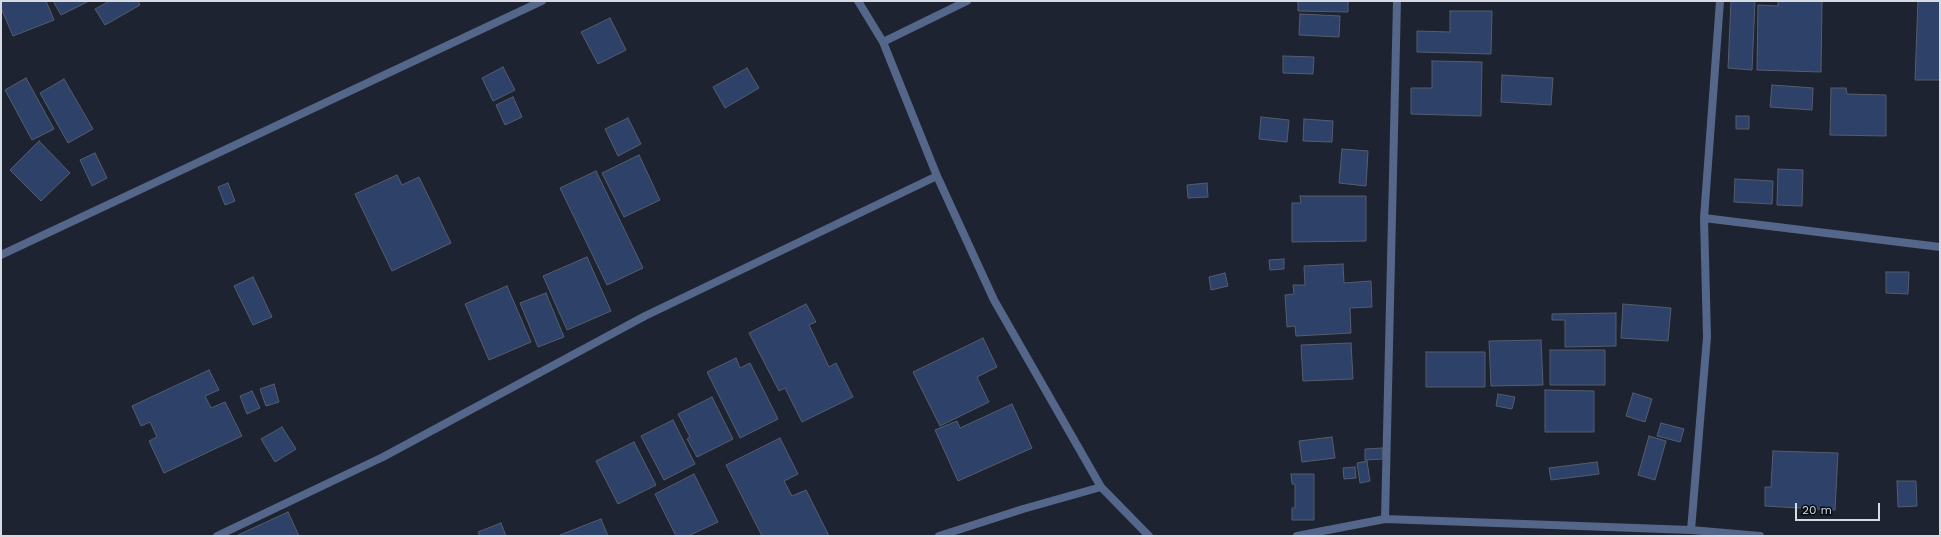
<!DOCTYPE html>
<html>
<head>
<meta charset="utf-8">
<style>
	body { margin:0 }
	#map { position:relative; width:1941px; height:537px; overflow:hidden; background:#1d2331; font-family:"Work Sans",sans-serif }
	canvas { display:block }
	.frame { position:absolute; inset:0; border:2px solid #d5dae3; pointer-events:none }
	.scale { position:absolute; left:1795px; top:503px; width:85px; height:18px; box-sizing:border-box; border:2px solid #d5dae3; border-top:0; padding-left:5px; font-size:12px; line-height:14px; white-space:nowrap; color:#d5dae3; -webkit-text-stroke:3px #0a0d13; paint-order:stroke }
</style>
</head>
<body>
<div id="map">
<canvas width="1941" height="537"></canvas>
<div class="frame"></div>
<div class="scale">20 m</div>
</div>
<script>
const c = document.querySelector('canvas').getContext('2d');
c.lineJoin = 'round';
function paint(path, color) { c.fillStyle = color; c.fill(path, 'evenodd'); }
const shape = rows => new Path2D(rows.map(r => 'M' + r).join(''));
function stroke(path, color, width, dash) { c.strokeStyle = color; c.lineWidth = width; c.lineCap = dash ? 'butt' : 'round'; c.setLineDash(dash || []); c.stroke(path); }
const building = shape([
	[1,1,46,1,54,20,13,36,1,8,1,1],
	[53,1,89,1,61,15,53,1],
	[110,1,138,1,140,5,105,25,95,9,110,1],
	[1298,1,1348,1,1348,12,1298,11,1298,1],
	[1731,1,1755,1,1752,70,1728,68,1731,1],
	[1778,1,1822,1,1821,72,1757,70,1758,5,1778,6,1778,1],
	[1918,1,1940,1,1940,80,1915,80,1918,1],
	[1450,11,1492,11,1491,54,1417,52,1417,31,1450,32,1450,11],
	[1300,14,1340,16,1339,37,1299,35,1300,14],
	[610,18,626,50,598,64,581,32,610,18],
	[1283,56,1314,57,1313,74,1283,73,1283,56],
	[1432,61,1482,62,1481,116,1411,114,1411,88,1432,88,1432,61],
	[503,67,515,90,493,101,482,78,503,67],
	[747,68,759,88,725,108,713,87,747,68],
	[1502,75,1553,78,1551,105,1501,102,1502,75],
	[26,78,54,129,32,140,5,90,26,78],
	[64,79,93,129,68,143,40,93,64,79],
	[1772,85,1813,88,1812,110,1770,107,1772,85],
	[1831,88,1846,88,1847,94,1886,95,1886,136,1830,135,1831,88],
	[513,97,522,117,505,125,496,105,513,97],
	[1736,116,1749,116,1749,129,1736,129,1736,116],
	[1261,117,1289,120,1287,142,1259,139,1261,117],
	[628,118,641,144,618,156,605,129,628,118],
	[1304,119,1333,121,1332,142,1303,141,1304,119],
	[39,141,70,173,41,201,10,170,39,141],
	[1342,149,1368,151,1366,186,1339,183,1342,149],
	[95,153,107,178,92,186,80,160,95,153],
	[639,155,660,200,624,217,602,173,639,155],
	[1778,169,1803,170,1802,206,1777,205,1778,169],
	[596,171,643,268,607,285,560,188,596,171],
	[397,175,402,185,419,177,451,243,392,271,355,194,397,175],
	[1735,179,1773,181,1772,204,1734,202,1735,179],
	[228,183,235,201,225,205,218,187,228,183],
	[1207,183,1208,197,1188,198,1187,185,1207,183],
	[1300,196,1366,196,1366,241,1292,242,1292,203,1301,203,1300,196],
	[587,257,611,311,567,330,543,276,587,257],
	[1284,259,1284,269,1270,270,1269,260,1284,259],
	[1343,264,1344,283,1371,281,1372,307,1350,308,1351,333,1296,336,1295,326,1287,327,1285,295,1294,294,1293,285,1305,285,1304,266,1343,264],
	[1886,272,1909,272,1908,294,1886,293,1886,272],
	[1225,273,1228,286,1211,290,1209,277,1225,273],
	[253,277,272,317,253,325,234,286,253,277],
	[507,286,531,342,489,360,465,304,507,286],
	[546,293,564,337,538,347,520,303,546,293],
	[806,304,816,322,809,325,829,367,836,363,853,397,802,422,785,388,779,391,749,333,806,304],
	[1623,304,1671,308,1668,341,1621,338,1623,304],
	[1616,313,1616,346,1565,347,1565,320,1552,320,1552,314,1616,313],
	[983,338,997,367,977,377,989,402,940,426,913,372,983,338],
	[1541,340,1543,385,1491,386,1489,341,1541,340],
	[1351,343,1353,379,1303,381,1301,345,1351,343],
	[1550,350,1605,350,1605,385,1550,385,1550,350],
	[1426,352,1485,352,1485,387,1426,387,1426,352],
	[736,358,740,368,750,363,778,419,740,438,707,372,736,358],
	[209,370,219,390,205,396,211,408,225,402,242,436,164,473,149,441,157,437,150,422,141,426,132,406,209,370],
	[274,384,279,402,266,406,260,389,274,384],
	[1545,390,1594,391,1594,432,1545,432,1545,390],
	[252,391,260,408,247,414,240,396,252,391],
	[1633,393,1652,399,1645,422,1626,416,1633,393],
	[1498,394,1515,397,1512,409,1496,406,1498,394],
	[712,397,733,439,697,457,687,439,690,437,678,414,712,397],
	[1012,404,1032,448,958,481,935,430,957,421,960,428,1012,404],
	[673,420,695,464,664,480,641,436,673,420],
	[1661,423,1684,429,1680,442,1657,436,1661,423],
	[282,427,296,449,275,462,261,439,282,427],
	[1649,436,1666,441,1655,480,1638,475,1649,436],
	[1332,437,1335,458,1302,462,1299,441,1332,437],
	[780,438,798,474,784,481,792,496,806,490,829,536,762,536,726,465,780,438],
	[634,442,656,485,618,504,596,461,634,442],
	[1382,448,1383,459,1365,460,1365,449,1382,448],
	[1773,451,1838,453,1835,510,1765,506,1765,487,1771,487,1773,451],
	[1367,461,1370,481,1360,483,1357,463,1367,461],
	[1597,462,1599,474,1551,480,1549,468,1597,462],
	[1355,467,1356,478,1344,479,1343,468,1355,467],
	[694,474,718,522,688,536,676,536,655,494,694,474],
	[1291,474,1314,474,1314,520,1292,520,1292,508,1295,508,1295,484,1292,484,1291,474],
	[1897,481,1916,481,1917,506,1898,507,1897,481],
	[288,512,299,536,236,536,288,512],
	[601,519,608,536,560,536,560,535,601,519],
	[501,523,506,536,480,536,478,532,501,523]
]);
paint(building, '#2d4169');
stroke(building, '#555d6d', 1);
stroke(shape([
	[858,1,883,42,937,176,994,300,1101,487,1149,536],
	[883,42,967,1],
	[1704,218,1940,247],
	[1,255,542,1],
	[1385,519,1397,1],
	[1691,530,1707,337,1704,218,1720,1],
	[217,536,383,457,645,316,937,176],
	[939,536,1023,509,1101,487],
	[1297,536,1385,519,1691,530,1760,536]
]), '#546689', 8);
</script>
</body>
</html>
